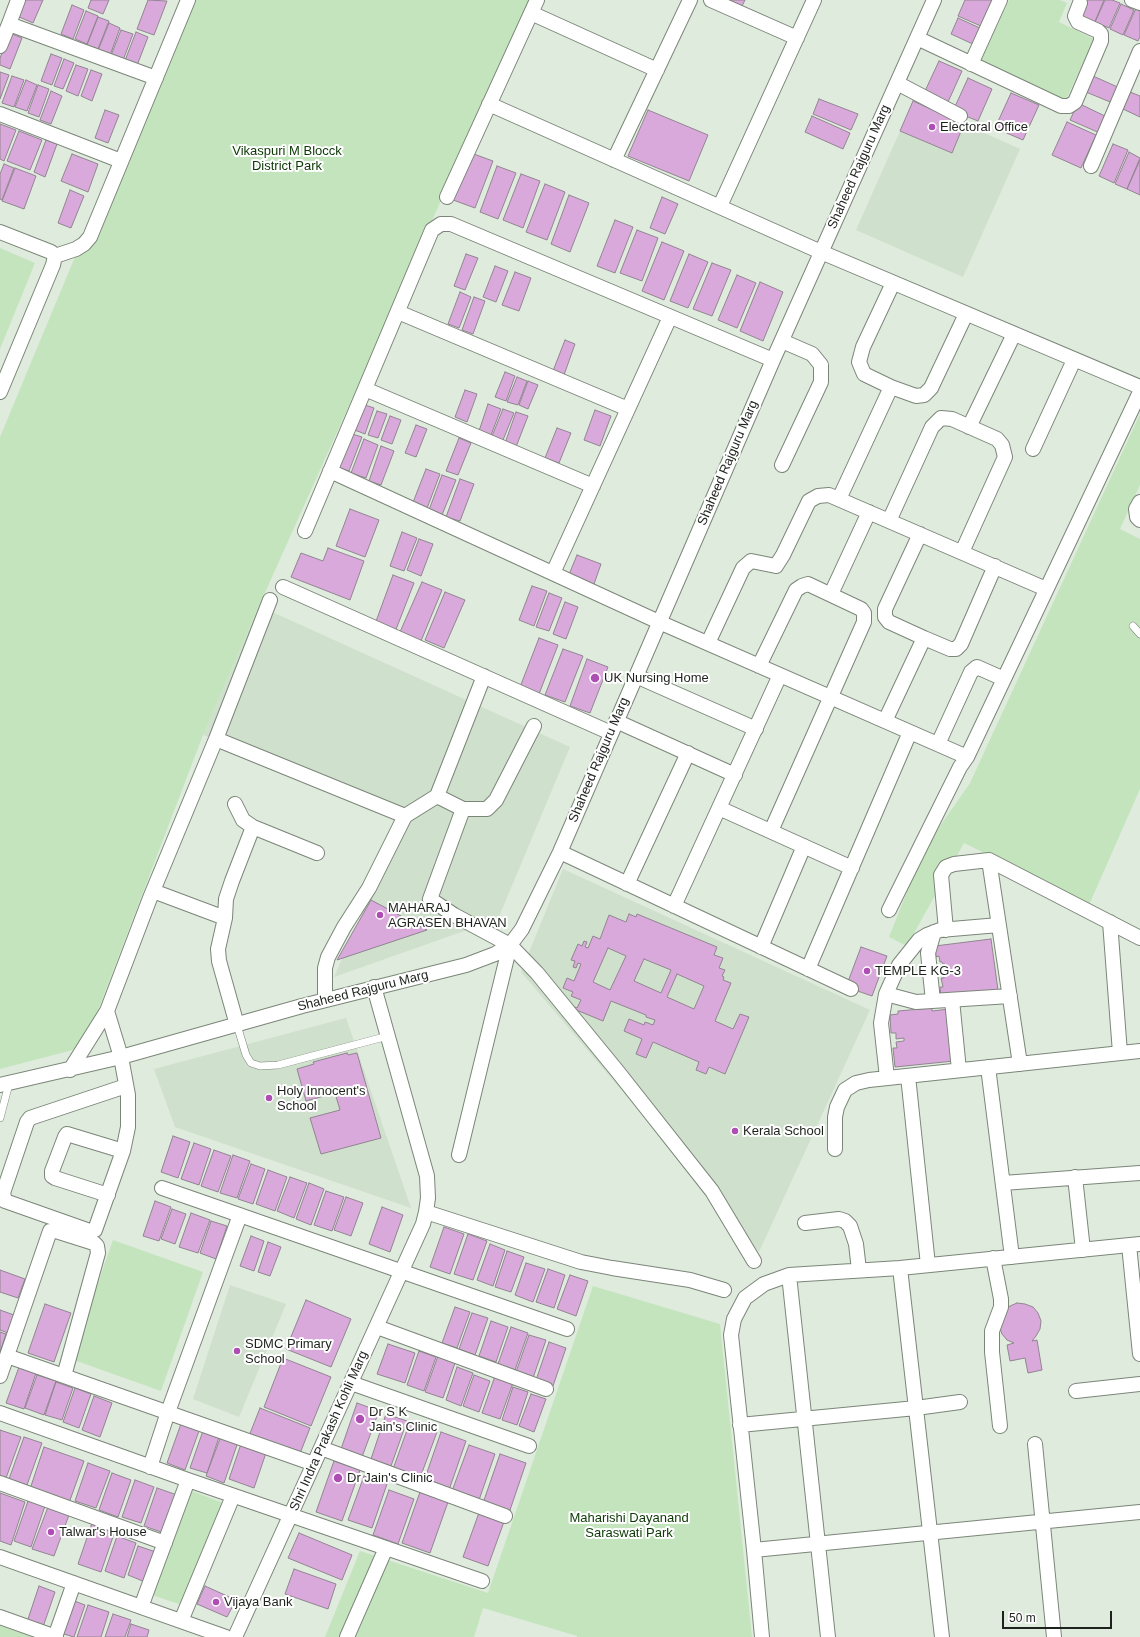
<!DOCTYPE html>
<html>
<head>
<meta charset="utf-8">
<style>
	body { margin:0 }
	#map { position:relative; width:1140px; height:1637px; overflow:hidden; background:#dfebdd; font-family:Arial,sans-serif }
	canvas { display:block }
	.scale { position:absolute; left:1002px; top:1611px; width:110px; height:18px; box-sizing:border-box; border:2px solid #1e221d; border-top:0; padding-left:5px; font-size:12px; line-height:14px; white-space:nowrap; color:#1e221d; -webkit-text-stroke:3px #fff; paint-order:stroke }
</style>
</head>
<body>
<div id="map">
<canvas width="1140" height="1637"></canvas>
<div class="scale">50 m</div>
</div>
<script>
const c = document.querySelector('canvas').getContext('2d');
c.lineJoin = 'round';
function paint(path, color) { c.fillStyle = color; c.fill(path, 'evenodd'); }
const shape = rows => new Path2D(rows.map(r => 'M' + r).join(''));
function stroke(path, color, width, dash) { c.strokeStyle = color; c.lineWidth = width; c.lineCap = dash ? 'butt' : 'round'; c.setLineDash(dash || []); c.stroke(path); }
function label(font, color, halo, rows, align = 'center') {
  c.font = font + ' Arial,sans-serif'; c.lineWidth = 4; c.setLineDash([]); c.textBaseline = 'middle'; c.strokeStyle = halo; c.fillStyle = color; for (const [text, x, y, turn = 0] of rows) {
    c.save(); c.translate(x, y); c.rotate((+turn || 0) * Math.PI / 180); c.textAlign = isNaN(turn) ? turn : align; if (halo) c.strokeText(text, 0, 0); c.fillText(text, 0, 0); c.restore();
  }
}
paint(shape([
	[964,124,1020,149,963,277,856,230,900,131,951,153],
	[259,606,570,747,498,919,334,977,404,818,203,735],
	[563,869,870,1010,759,1252,521,972],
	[346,1018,411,1208,175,1127,154,1069],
	[230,1285,286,1304,239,1417,193,1399]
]), '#cfe0cc');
paint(shape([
	[182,0,531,0,259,606,203,735,84,1047,0,1069,0,437],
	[1009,0,1060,0,1067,3,1059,22,1094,39,1065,102,980,62],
	[0,248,35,263,0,349],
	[1140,414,1140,485,1120,529,1140,539,1140,789,1089,905,964,843,907,946,889,937,924,849,970,783],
	[113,1240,203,1272,161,1391,71,1359],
	[593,1286,720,1324,752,1637,577,1637,577,1636,483,1608,474,1637,325,1637,360,1551,488,1593],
	[189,1490,226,1504,182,1605,152,1595],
	[0,1616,56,1637,0,1637]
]), '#c4e4be');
const building = shape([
	[23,0,43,0,33,23,17,16,23,0],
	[91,0,109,0,103,14,88,8,91,0],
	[148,0,167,1,154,35,137,29,148,0],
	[728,0,745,0,742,6,728,0],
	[965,0,995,0,983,27,958,16,965,0],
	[1085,0,1104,0,1094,24,1078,17,1085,0],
	[1105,0,1112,0,1120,3,1109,28,1095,22,1105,0],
	[1121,4,1134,10,1123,35,1110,29,1121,4],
	[72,5,84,10,73,39,61,34,72,5],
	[1137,6,1140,8,1140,37,1138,41,1124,35,1137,6],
	[86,11,98,16,87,44,75,39,86,11],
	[98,17,109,21,98,49,87,45,98,17],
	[958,18,982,29,975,45,951,34,958,18],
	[109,23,120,28,109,58,97,53,109,23],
	[121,30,133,34,122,63,110,58,121,30],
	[136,32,148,37,136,68,124,63,136,32],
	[10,33,22,38,10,69,0,65,0,58,10,33],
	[51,54,62,58,52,85,41,81,51,54],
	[64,59,74,63,63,89,54,86,64,59],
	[939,61,962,71,948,102,925,91,939,61],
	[76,65,88,69,78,96,66,91,76,65],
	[91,70,102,74,92,101,81,96,91,70],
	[0,72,9,75,0,99,0,72],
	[12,76,24,80,14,107,2,103,12,76],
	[1093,76,1122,89,1115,104,1086,92,1093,76],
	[968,78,992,89,978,121,953,111,968,78],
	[26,80,37,85,27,111,15,107,26,80],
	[38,85,49,89,39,117,28,113,38,85],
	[51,91,62,96,51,124,40,120,51,91],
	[1130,92,1140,96,1140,117,1123,109,1130,92],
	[1011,93,1039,105,1023,140,995,128,1011,93],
	[819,99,858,114,851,130,813,114,819,99],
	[913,101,964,124,952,153,900,131,913,101],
	[1078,103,1109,118,1102,134,1070,120,1078,103],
	[105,110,119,115,108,143,95,138,105,110],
	[648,110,708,135,689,181,628,156,648,110],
	[812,116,850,133,843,149,805,132,812,116],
	[1067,122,1096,135,1081,168,1052,155,1067,122],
	[0,124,16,130,4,161,0,159,0,124],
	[19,131,42,140,30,170,7,161,19,131],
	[46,140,57,144,45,177,34,172,46,140],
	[1113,144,1128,150,1114,183,1099,176,1113,144],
	[1129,152,1140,158,1127,189,1115,184,1129,152],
	[471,153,493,161,475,208,453,200,471,153],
	[72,154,98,164,88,192,61,181,72,154],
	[1140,160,1140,195,1127,189,1140,160],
	[4,164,14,168,2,200,0,199,0,174,4,164],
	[497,166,516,173,498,219,480,212,497,166],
	[15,168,36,176,24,209,2,201,15,168],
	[521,174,540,181,523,228,503,220,521,174],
	[545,184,565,192,547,240,526,232,545,184],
	[70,190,84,196,71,228,58,223,70,190],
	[569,195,589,203,570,252,551,244,569,195],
	[662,197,678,204,665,234,650,228,662,197],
	[615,220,633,227,615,273,597,266,615,220],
	[637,230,658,238,642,281,620,273,637,230],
	[662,242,684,251,664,300,642,291,662,242],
	[466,254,478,258,465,290,454,286,466,254],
	[689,254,708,262,688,308,670,301,689,254],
	[712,263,731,270,712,316,693,309,712,263],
	[495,266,508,271,496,302,483,297,495,266],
	[515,272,531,278,519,311,502,305,515,272],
	[737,275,756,283,737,328,718,320,737,275],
	[760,282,783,292,763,341,740,331,760,282],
	[460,292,471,297,459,328,448,324,460,292],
	[474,297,485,301,473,334,462,330,474,297],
	[565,340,575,344,564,375,553,371,565,340],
	[505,372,515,376,506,401,495,397,505,372],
	[517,377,527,381,518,405,507,402,517,377],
	[528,381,538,385,528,409,519,405,528,381],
	[465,390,477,394,467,422,455,417,465,390],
	[362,404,374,408,365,434,352,429,362,404],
	[488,404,501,409,491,435,479,431,488,404],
	[503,409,514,413,503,440,492,436,503,409],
	[595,410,611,416,600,446,584,440,595,410],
	[377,411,387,414,378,438,368,435,377,411],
	[516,412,528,416,516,447,505,443,516,412],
	[390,416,401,420,392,444,381,440,390,416],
	[416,425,427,429,416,457,405,453,416,425],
	[557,428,571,433,559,463,545,458,557,428],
	[349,433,362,437,349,471,336,467,349,433],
	[459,438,471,443,458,475,446,471,459,438],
	[364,439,378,445,366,478,351,473,364,439],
	[381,446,394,451,381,485,369,481,381,446],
	[426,469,440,474,426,511,412,505,426,469],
	[442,475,456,480,442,515,429,510,442,475],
	[460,479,474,484,460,521,446,517,460,479],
	[350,509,379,520,365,557,336,546,350,509],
	[402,532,417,538,404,571,390,566,402,532],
	[419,539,433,544,421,576,407,570,419,539],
	[328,548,364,561,350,600,291,577,301,553,323,561,328,548],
	[577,555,601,564,593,587,568,577,577,555],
	[393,575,414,583,395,632,375,624,393,575],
	[422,582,442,590,421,641,400,632,422,582],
	[532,586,547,591,534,626,519,620,532,586],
	[445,592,465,600,444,648,425,640,445,592],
	[549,593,562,598,549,631,536,627,549,593],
	[565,602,578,607,566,639,553,634,565,602],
	[539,638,558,645,539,694,520,687,539,638],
	[563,649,583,656,565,702,545,695,563,649],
	[587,659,608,667,590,713,570,706,587,659],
	[371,900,427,930,337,960,371,900],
	[629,914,636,917,637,914,717,947,714,955,723,958,719,968,725,970,722,976,724,977,723,980,731,983,715,1021,733,1029,740,1014,749,1017,725,1074,709,1067,706,1074,696,1070,699,1062,653,1042,646,1058,636,1054,642,1039,624,1031,629,1019,644,1025,645,1022,653,1025,655,1020,646,1017,646,1015,611,1001,603,1021,574,1009,575,1007,577,1008,581,1000,571,996,573,992,563,988,567,978,574,981,581,964,578,963,576,968,573,967,575,961,571,960,578,944,582,946,584,941,587,942,585,947,588,948,593,936,600,939,609,915,626,922,629,914],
	[608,948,626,956,610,990,593,982,608,948],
	[644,959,671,970,661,993,634,981,644,959],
	[677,974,704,986,694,1009,667,997,677,974],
	[991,939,998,990,941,997,940,987,943,987,941,978,944,978,944,973,946,972,945,964,943,964,942,962,940,962,939,956,936,957,935,946,991,939],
	[861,947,887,956,872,996,846,987,861,947],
	[932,1008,932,1011,949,1009,954,1061,895,1067,893,1048,897,1048,896,1042,904,1041,904,1038,896,1039,896,1033,891,1033,890,1015,898,1014,898,1011,932,1008],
	[347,1053,348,1055,357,1053,381,1138,321,1154,310,1118,340,1110,335,1093,306,1101,297,1069,314,1064,313,1062,347,1053],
	[173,1136,190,1142,178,1178,161,1172,173,1136],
	[194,1143,211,1149,199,1185,181,1179,194,1143],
	[214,1150,231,1156,218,1192,201,1186,214,1150],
	[233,1155,250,1161,237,1198,220,1193,233,1155],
	[251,1164,265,1169,253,1204,238,1199,251,1164],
	[268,1170,287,1177,275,1211,256,1204,268,1170],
	[290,1177,307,1183,294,1218,277,1211,290,1177],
	[309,1183,324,1189,311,1225,296,1219,309,1183],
	[326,1191,344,1197,332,1231,314,1225,326,1191],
	[346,1197,363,1203,351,1236,334,1230,346,1197],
	[155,1201,171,1207,159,1241,143,1236,155,1201],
	[382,1207,403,1215,390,1252,369,1244,382,1207],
	[172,1209,186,1214,175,1244,161,1239,172,1209],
	[191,1213,210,1220,198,1253,179,1247,191,1213],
	[211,1221,227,1226,216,1259,200,1253,211,1221],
	[444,1227,464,1234,450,1274,430,1267,444,1227],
	[468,1234,487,1241,473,1280,454,1274,468,1234],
	[251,1236,264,1241,254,1271,240,1266,251,1236],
	[268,1242,281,1247,270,1276,258,1272,268,1242],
	[490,1244,505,1250,493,1286,477,1280,490,1244],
	[507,1251,524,1257,511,1292,495,1287,507,1251],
	[526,1263,545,1269,533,1302,515,1295,526,1263],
	[548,1269,565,1275,554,1308,536,1302,548,1269],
	[0,1270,25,1279,18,1298,0,1292,0,1270],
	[570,1275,588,1281,576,1316,557,1309,570,1275],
	[306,1300,351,1319,331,1367,286,1349,306,1300],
	[1017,1303,1025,1304,1033,1307,1038,1313,1041,1321,1040,1329,1036,1336,1032,1341,1037,1340,1042,1370,1028,1373,1025,1358,1010,1361,1007,1345,1014,1343,1007,1340,1002,1334,999,1326,1003,1311,1010,1306,1017,1303],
	[45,1304,71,1313,54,1362,28,1353,45,1304],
	[455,1307,470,1312,457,1348,442,1343,455,1307],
	[0,1310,14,1315,8,1333,0,1330,0,1310],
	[472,1313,488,1318,475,1355,459,1349,472,1313],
	[491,1321,508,1327,496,1362,479,1356,491,1321],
	[511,1327,528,1333,515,1370,498,1364,511,1327],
	[0,1332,6,1334,0,1352,0,1332],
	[529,1335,546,1340,533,1378,516,1372,529,1335],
	[549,1342,566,1348,553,1386,536,1380,549,1342],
	[388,1344,415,1353,405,1383,377,1374,388,1344],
	[419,1351,436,1357,424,1391,407,1385,419,1351],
	[439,1353,456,1360,443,1398,425,1392,439,1353],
	[283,1358,331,1377,311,1426,264,1407,283,1358],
	[19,1367,36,1373,24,1409,6,1403,19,1367],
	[457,1367,473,1373,461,1406,446,1400,457,1367],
	[37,1375,56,1381,44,1415,25,1408,37,1375],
	[474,1375,490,1381,479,1412,463,1406,474,1375],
	[495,1376,513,1383,500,1419,482,1413,495,1376],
	[56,1382,73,1388,62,1420,45,1415,56,1382],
	[513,1387,528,1392,517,1425,502,1420,513,1387],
	[75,1388,91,1394,79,1428,63,1422,75,1388],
	[531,1394,546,1399,534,1432,519,1426,531,1394],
	[94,1396,112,1403,100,1437,82,1430,94,1396],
	[357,1403,379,1411,362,1457,341,1449,357,1403],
	[260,1408,310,1428,299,1456,249,1436,260,1408],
	[386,1414,407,1421,391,1466,371,1459,386,1414],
	[182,1421,200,1428,185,1470,167,1463,182,1421],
	[410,1422,437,1432,420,1478,393,1469,410,1422],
	[204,1428,220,1434,207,1473,190,1468,204,1428],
	[0,1430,21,1437,6,1478,0,1476,0,1430],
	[441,1432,466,1441,449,1490,424,1481,441,1432],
	[221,1436,238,1442,224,1483,206,1476,221,1436],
	[24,1437,42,1443,27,1485,9,1479,24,1437],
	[241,1444,266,1453,254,1488,229,1479,241,1444],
	[469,1445,495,1454,479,1500,452,1491,469,1445],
	[44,1447,84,1461,69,1503,30,1489,44,1447],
	[500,1454,526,1463,509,1513,483,1503,500,1454],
	[334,1461,360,1470,342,1521,316,1512,334,1461],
	[88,1463,110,1471,96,1508,75,1501,88,1463],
	[112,1473,131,1480,118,1517,99,1510,112,1473],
	[364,1476,387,1484,372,1528,348,1520,364,1476],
	[135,1480,154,1487,141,1523,122,1517,135,1480],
	[157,1488,180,1496,167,1534,144,1526,157,1488],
	[389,1490,414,1499,398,1544,373,1535,389,1490],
	[420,1492,448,1502,430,1553,402,1543,420,1492],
	[0,1493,25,1502,11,1545,0,1541,0,1493],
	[28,1501,45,1506,31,1547,14,1541,28,1501],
	[48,1507,69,1515,54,1556,32,1549,48,1507],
	[480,1510,505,1519,488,1566,463,1557,480,1510],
	[92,1523,115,1531,101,1572,78,1564,92,1523],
	[299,1533,352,1555,342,1580,288,1558,299,1533],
	[117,1536,136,1543,124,1578,105,1571,117,1536],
	[138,1546,156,1552,145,1582,128,1575,138,1546],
	[294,1569,336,1584,328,1609,285,1594,294,1569],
	[39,1586,55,1592,43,1627,27,1622,39,1586],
	[205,1586,236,1600,227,1617,197,1604,205,1586],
	[69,1599,85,1605,74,1637,57,1632,69,1599],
	[88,1605,109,1612,101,1637,77,1637,88,1605],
	[113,1614,131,1620,125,1637,105,1637,113,1614],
	[131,1624,149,1630,147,1637,127,1637,131,1624]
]);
paint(building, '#daa9db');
stroke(building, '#918591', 1);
const lane = shape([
	[1133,626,1140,634],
	[237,1025,246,1055,251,1063,260,1066,278,1065,388,1036],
	[0,1118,9,1084]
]);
const street = shape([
	[711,0,797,38],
	[1132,0,1140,3],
	[531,13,657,70],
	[9,24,18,0],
	[917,38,1061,106,1069,106,1075,102,1101,41,1101,34,1098,31,1078,22,1075,16,1080,3],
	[0,46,9,24,156,78],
	[971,64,1000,0],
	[897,83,960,116],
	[489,104,821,252,1140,387],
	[0,114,121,161],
	[614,160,690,0],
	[1091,166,1140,51],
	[447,197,537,0],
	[720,206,814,0],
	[0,232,51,252,55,256,53,265,0,392],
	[55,256,76,249,84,244,90,237,188,0],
	[398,312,628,409],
	[782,341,812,354,821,365,821,382,782,465],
	[891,387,916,396,924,395,931,388,966,314],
	[365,389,593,486],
	[969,427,1014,334],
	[1033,449,1074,360],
	[330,471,659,622,967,757],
	[839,499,891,387,864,374,859,362,863,347,893,283],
	[1140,502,1136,509,1137,517,1140,520],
	[889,521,932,427,941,418,952,419,997,439,1002,445,1005,457,962,552],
	[305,531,432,230,441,224,451,224,773,360],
	[920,534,885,609,885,617,889,622,924,638,950,649,956,649,961,644,995,566],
	[553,573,670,317],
	[283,587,611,733],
	[831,594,869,512],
	[708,643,743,568,751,561,776,566,783,555,809,501,818,496,829,495,1046,589],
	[759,666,796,590,802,586,808,584,861,609,864,613,864,622,771,831],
	[636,676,756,729],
	[616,721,735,775],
	[885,721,924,638],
	[216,739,405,816],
	[938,744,971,672,977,667,1004,679],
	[437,796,463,809,430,899,454,915,510,945,537,973,618,1072,712,1191,754,1261],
	[235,804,243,820,253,827],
	[719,808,852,868],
	[463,809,487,809,496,800,534,726],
	[560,852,851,989],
	[989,860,1020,1064],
	[627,884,688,753],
	[153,891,225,918,218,949,219,961,237,1025],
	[674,906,780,675],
	[889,910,960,767,967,757,1140,392],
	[225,918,226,899,232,881,253,827,317,853],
	[1110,922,1120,1053],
	[946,930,941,875,946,867,954,864,989,860,1140,938],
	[761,947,804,846],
	[808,969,910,732],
	[886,994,916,1002,1010,996],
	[325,1000,325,968,328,957,344,927,369,888,405,816,437,796,484,676],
	[952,1000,959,1070],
	[933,1001,928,953,934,932],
	[107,1011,121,1057,128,1095,128,1127,123,1151,95,1230,90,1231,5,1201,3,1193,27,1122,30,1118,126,1086],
	[988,1067,1012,1257],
	[70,1070,107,1011,150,898,216,739,270,600],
	[908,1076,928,1265],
	[887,1078,881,1023,886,994,899,965,919,940,927,935,940,930,999,925],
	[0,1085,121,1057,302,1006,466,965,495,954,510,945,522,929,560,852,773,360,934,0],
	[835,1149,835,1117,837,1107,845,1090,856,1083,869,1080,1140,1051],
	[459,1155,510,945],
	[1075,1177,1083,1250],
	[1003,1183,1140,1173],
	[162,1188,567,1329],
	[108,1195,55,1178,52,1176,52,1171,65,1137,67,1134,123,1151],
	[426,1212,581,1262,612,1268,690,1280,724,1290],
	[805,1223,839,1219,845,1221,850,1226,856,1244,859,1270],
	[1129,1245,1140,1354],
	[993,1258,1001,1299,1001,1307,992,1331,992,1352,1000,1426],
	[900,1268,942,1637],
	[789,1275,828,1637],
	[377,1327,546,1389],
	[7,1356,314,1464],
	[0,1376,50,1231,56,1231,94,1243,97,1246,98,1253,64,1376],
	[351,1383,529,1446],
	[1076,1391,1140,1384],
	[0,1413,188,1480,482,1581],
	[740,1425,916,1408,960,1402],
	[1035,1444,1054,1637],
	[321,1448,505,1516],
	[150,1467,168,1412,240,1215],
	[0,1483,165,1543],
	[754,1550,1140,1512],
	[0,1557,226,1637],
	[141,1607,188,1480],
	[0,1617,56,1637],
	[181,1621,233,1496],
	[55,1637,74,1583],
	[235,1637,423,1224,426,1212,428,1198,427,1176,374,987],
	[347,1637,386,1548],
	[762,1637,754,1550,731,1335,734,1319,745,1298,764,1284,789,1275,900,1268,1140,1244]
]);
stroke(lane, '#7b8679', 8);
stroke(street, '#7b8679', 16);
stroke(lane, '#fff', 7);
stroke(street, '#fff', 14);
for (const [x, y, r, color] of [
	[932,127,4,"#ae4db4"],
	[595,678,5,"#ae4db4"],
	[380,915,4,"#ae4db4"],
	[867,971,4,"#ae4db4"],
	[269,1098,4,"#ae4db4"],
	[735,1131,4,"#ae4db4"],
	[237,1351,4,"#ae4db4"],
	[360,1419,5,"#ae4db4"],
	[338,1478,5,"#ae4db4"],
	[51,1532,4,"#ae4db4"],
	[216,1602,4,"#ae4db4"]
]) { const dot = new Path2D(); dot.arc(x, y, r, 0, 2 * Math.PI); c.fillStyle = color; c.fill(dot); stroke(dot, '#fff', 1.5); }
label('13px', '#1e221d', '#fff', [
	["Electoral Office",940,127],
	["UK Nursing Home",604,678],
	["MAHARAJ",388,908],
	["AGRASEN BHAVAN",388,923],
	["TEMPLE KG-3",875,971],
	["Holy Innocent's",277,1091],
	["School",277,1106],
	["Kerala School",743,1131],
	["SDMC Primary",245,1344],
	["School",245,1359],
	["Dr S K",369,1412],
	["Jain's Clinic",369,1427],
	["Dr Jain's Clinic",347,1478],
	["Talwar's House",59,1532],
	["Vijaya Bank",224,1602]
], 'left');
label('13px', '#0b3803', '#fff', [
	["Vikaspuri M Blocck",287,151],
	["District Park",287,166],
	["Maharishi Dayanand",629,1518],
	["Saraswati Park",629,1533]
]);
label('13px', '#1e221d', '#fff', [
	["Shaheed Rajguru Marg",859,167,-66],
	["Shaheed Rajguru Marg",728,463,-67],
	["Shaheed Rajguru Marg",599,760,-67],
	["Shaheed Rajguru Marg",363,991,-14],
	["Shri Indra Prakash Kohli Marg",329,1431,-66]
]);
</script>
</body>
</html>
